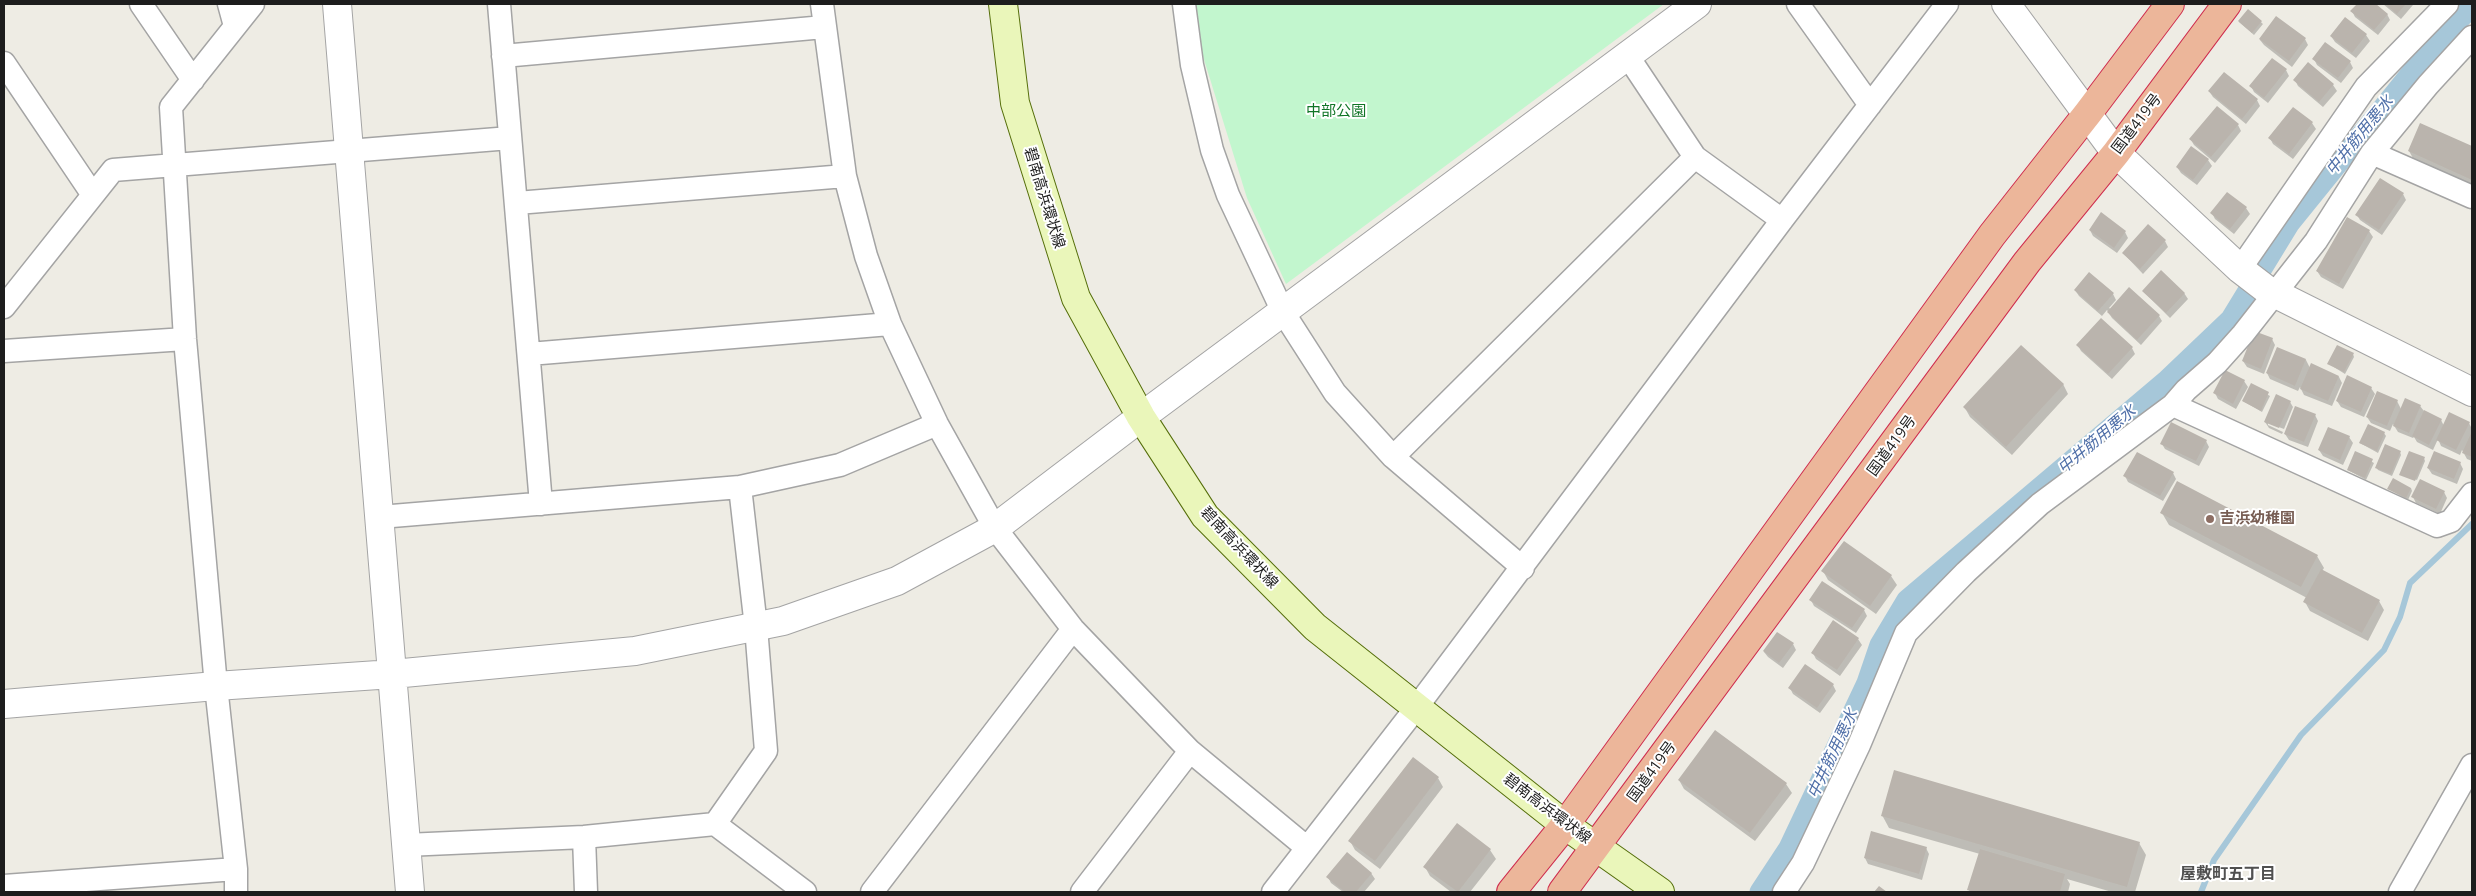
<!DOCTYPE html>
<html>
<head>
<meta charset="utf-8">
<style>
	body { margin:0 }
	#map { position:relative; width:2476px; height:896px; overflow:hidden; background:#eeece4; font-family:"Open Sans",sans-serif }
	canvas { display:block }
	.frame { position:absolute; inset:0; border:5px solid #1d1d1d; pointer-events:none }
</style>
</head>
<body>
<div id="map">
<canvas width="2476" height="896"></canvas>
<div class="frame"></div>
</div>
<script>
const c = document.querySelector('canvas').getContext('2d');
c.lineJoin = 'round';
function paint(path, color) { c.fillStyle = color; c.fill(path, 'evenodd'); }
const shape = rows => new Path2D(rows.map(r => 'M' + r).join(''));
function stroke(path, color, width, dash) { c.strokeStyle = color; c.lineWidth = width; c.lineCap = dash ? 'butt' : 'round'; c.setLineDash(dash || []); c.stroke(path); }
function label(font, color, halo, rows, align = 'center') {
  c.font = font + ' "Open Sans","Noto Sans JP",sans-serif'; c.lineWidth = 4; c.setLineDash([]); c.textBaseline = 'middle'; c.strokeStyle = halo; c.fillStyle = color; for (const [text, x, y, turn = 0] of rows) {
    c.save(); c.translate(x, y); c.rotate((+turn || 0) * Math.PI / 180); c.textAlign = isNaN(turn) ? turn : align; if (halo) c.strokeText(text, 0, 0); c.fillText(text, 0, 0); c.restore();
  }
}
paint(shape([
	[1195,4,1664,4,1286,284,1247,198,1197,37]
]), '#c2f6ce');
paint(shape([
	[2358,4,2374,4,2387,14,2390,20,2378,35,2355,17,2352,11],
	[2383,4,2412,4,2413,5,2401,19],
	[2249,11,2263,24,2254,35,2239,22],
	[2345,19,2366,35,2370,41,2356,58,2335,42,2331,36],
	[2305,39,2308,45,2292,67,2264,45,2260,40],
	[2314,59,2350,62,2353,68,2341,83,2317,65],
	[2309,64,2333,85,2337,91,2323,107,2298,86,2295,80],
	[2286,70,2289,76,2268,103,2254,92,2251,86],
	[2209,91,2257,100,2260,106,2246,124,2213,97],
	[2293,108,2312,123,2316,129,2293,159,2273,144,2270,138],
	[2421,124,2472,147,2472,186,2414,160,2409,151],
	[2238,125,2241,131,2215,163,2194,145,2191,140],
	[2192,148,2208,160,2212,166,2197,185,2181,173,2177,167],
	[2403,194,2406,200,2382,235,2360,220,2357,215],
	[2246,208,2250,214,2234,234,2215,219,2212,213],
	[2090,230,2125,232,2128,238,2117,253,2093,236],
	[2369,231,2373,237,2343,289,2321,277,2317,271],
	[2165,241,2168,247,2143,274,2123,253],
	[2075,290,2113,294,2116,300,2109,308,2111,309,2159,316,2162,321,2141,345,2112,318,2107,310,2102,316,2079,296],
	[2143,291,2184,293,2188,299,2170,318],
	[2272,339,2275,345,2264,374,2247,367,2243,361],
	[2078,345,2132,348,2135,354,2112,379,2081,351],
	[2277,348,2306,360,2310,368,2339,377,2342,383,2332,406,2304,395,2300,387,2298,391,2270,379,2267,373],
	[2353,354,2354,357,2345,374,2329,364],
	[2244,381,2248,387,2236,409,2218,399,2215,393],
	[2063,384,2068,394,2012,455,1970,417,1965,408],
	[2251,385,2270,396,2262,412,2243,401],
	[2371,388,2375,394,2364,417,2341,407,2337,401],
	[2397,401,2401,409,2420,406,2424,411,2441,420,2444,426,2469,423,2472,429,2472,461,2467,459,2462,450,2460,455,2441,446,2438,439,2433,450,2417,442,2414,437,2413,438,2398,432,2393,424,2390,431,2371,423,2367,417],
	[2290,402,2293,407,2284,429,2268,423,2268,425,2283,432,2282,434,2269,428,2265,422],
	[2315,415,2318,421,2308,447,2289,440,2285,434],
	[2384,433,2386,436,2378,453,2360,443],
	[2349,437,2353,443,2343,465,2323,456,2319,450],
	[2206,441,2209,447,2199,466,2165,449,2162,444],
	[2400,452,2401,455,2392,476,2378,470,2376,467],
	[2356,453,2374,463,2366,480,2348,470],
	[2424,458,2425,461,2417,480,2401,474],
	[2460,463,2463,469,2457,484,2432,474,2428,468],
	[2173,473,2176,479,2163,501,2128,482,2125,476],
	[2411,488,2412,491,2408,500,2389,489],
	[2444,492,2447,498,2440,514,2416,503,2413,497],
	[2162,513,2317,556,2324,568,2322,571,2379,601,2384,610,2368,641,2310,611,2305,602,2307,598,2169,525],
	[1823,571,1891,576,1897,585,1876,614,1828,580],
	[1811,600,1864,610,1867,616,1856,633,1814,606],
	[1858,639,1862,645,1840,676,1816,659,1813,653],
	[1793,644,1796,650,1783,668,1768,657,1764,652],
	[1833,685,1836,691,1820,713,1793,694,1790,688],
	[1438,778,1443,787,1380,869,1355,850,1350,841],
	[1679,780,1786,784,1792,793,1755,841,1684,789],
	[1882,815,2139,843,2146,855,2135,892,2112,892,2067,879,2070,884,2068,892,1970,892,1969,890,1980,854,1889,828],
	[1457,825,1490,850,1496,859,1470,892,1451,892,1430,876,1425,867],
	[1872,833,1926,848,1929,854,1922,880,1868,864,1865,858],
	[1371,873,1375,879,1364,892,1343,892,1331,883,1328,877]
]), '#0003');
stroke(shape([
	[2201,892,2214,860,2301,735,2384,650,2400,617,2410,583,2472,524]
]), '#a6c7d9', 6);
stroke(shape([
	[1760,892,1789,848,1867,683,1880,645,1907,600,2166,381,2231,319,2289,224,2429,51,2472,6]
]), '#a6c7d9', 21);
paint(shape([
	[2357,4,2376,4,2388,14,2374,30,2350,11],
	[2385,4,2406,4,2397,14],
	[2248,9,2262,21,2252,33,2238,21],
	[2276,16,2306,38,2289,61,2259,39],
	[2345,17,2367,34,2352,53,2330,36],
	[2325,42,2351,61,2338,78,2312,59],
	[2272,58,2287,69,2264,98,2249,86],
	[2308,62,2334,84,2319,102,2293,80],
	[2224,72,2258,99,2242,119,2208,91],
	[2217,106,2239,124,2211,157,2189,139],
	[2293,107,2313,122,2289,154,2268,138],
	[2420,123,2472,146,2472,180,2408,151],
	[2191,146,2209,159,2193,180,2176,167],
	[2380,178,2404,193,2379,230,2355,215],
	[2227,192,2247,207,2230,229,2210,213],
	[2101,212,2126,231,2114,248,2089,230],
	[2347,217,2370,230,2339,284,2316,271],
	[2148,224,2166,240,2140,269,2122,253],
	[2161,270,2185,293,2166,313,2142,291],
	[2089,272,2114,293,2098,311,2074,290],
	[2129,287,2160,315,2137,340,2107,312],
	[2101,318,2133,347,2108,374,2076,345],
	[2254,331,2273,338,2261,369,2242,361],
	[2021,345,2064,384,2006,447,1963,407],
	[2337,345,2354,353,2344,372,2327,364],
	[2277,347,2306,359,2295,386,2266,373],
	[2311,363,2339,376,2328,401,2300,389],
	[2225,370,2245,380,2233,404,2213,393],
	[2347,375,2372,387,2361,412,2336,401],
	[2251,383,2269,392,2261,411,2242,401],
	[2377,391,2398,400,2387,426,2366,417],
	[2276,394,2291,401,2279,428,2264,422],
	[2405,398,2421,405,2409,433,2393,426],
	[2295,406,2316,414,2304,442,2284,434],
	[2424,410,2442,419,2429,445,2412,436],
	[2449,412,2470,422,2456,450,2436,440],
	[2171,422,2207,440,2196,461,2160,444],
	[2368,424,2385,432,2377,451,2359,443],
	[2328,427,2350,436,2340,460,2318,450],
	[2472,431,2472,457,2462,453],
	[2385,444,2401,451,2391,474,2375,468],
	[2355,451,2373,459,2365,478,2347,470],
	[2409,451,2425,457,2415,481,2399,475],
	[2434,451,2461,462,2454,479,2427,468],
	[2137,452,2174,472,2160,496,2123,476],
	[2393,478,2411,488,2406,498,2387,489],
	[2420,479,2445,491,2436,509,2411,497],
	[2177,481,2318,555,2301,587,2160,513],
	[1844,541,1892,575,1870,606,1821,571],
	[2321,569,2380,600,2362,633,2303,602],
	[1822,581,1865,609,1852,628,1809,600],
	[1833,620,1859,638,1837,670,1811,653],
	[1777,632,1794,643,1779,663,1763,651],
	[1805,664,1834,684,1817,708,1788,688],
	[1715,730,1787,783,1750,833,1678,780],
	[1413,757,1439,777,1375,861,1348,841],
	[1894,770,2140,842,2127,887,1881,816],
	[1457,823,1491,849,1458,892,1423,867],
	[1871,831,1927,847,1919,874,1864,858],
	[1980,849,2065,874,2060,892,1975,892,1967,890],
	[1347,852,1372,873,1356,892,1345,892,1326,877],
	[1879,886,1887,892,1874,892]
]), '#bab4ad');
const minor = shape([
	[141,4,193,80],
	[229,4,235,26],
	[499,4,541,504],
	[822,4,845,176,866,256,890,324,937,424,995,528,1073,629,1190,751,1306,847],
	[1184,4,1192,65,1212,150,1228,195,1283,312,1335,393,1393,457,1523,568],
	[1798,4,1870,105],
	[1627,55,1695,157,1782,220],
	[503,56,824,27],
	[4,63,93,195],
	[2372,153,2472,197],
	[517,203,845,176],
	[2240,269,2366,87,2447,4],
	[4,307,113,170,510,138],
	[4,351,185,339],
	[529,354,890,324],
	[2173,405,2437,526,2451,521,2472,494],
	[1393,457,1695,157],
	[380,517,740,487,840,465,937,424],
	[715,824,805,892],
	[584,837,586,892],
	[406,845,584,837,715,824,766,751,756,627,740,487],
	[4,886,236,869],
	[236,892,236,869,216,686,185,339,171,107,253,4],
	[872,892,1073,629],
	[1082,892,1190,751],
	[1273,892,1416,708,1782,220,1947,4],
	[1784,892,1803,863,1859,745,1906,633,1966,572,2040,504,2173,405,2186,390,2217,363,2243,334,2316,241,2372,153,2428,85,2472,37],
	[2400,892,2472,765]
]);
const tertiary = shape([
	[337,4,410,892],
	[2006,4,2116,153,2240,269,2266,289,2472,392],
	[4,704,216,686,393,674,635,651,783,621,897,581,995,528,1141,417,1697,4]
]);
const secondary = shape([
	[1003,4,1015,103,1076,298,1141,417,1205,516,1315,627,1565,825,1660,892]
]);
const trunk = shape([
	[1511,892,1565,825,1992,235,2088,113,2170,4],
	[1562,892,2027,262,2116,153,2227,4]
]);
stroke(minor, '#a4a4a4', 25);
stroke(tertiary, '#a4a4a4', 30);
stroke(secondary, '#556e0a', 30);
stroke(trunk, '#cf2d4e', 30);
stroke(minor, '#fff', 22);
stroke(tertiary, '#fff', 28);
stroke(secondary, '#eaf6ba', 28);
stroke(trunk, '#ecb69a', 28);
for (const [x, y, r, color] of [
	[2210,519,5,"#8d6e63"]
]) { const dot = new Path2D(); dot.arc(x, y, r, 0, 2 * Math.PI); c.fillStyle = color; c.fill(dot); stroke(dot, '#fff', 2); }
label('15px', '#117527', '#fff', [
	["中部公園",1336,112]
]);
label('15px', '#1d1d1d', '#fff', [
	["国道419号",2137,124,-53],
	["碧南高浜環状線",1044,198,73],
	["国道419号",1892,446,-54],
	["碧南高浜環状線",1239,548,47],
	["国道419号",1652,772,-54],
	["碧南高浜環状線",1547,809,37]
]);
label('bold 15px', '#785e54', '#fff', [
	["吉浜幼稚園",2220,519]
], 'left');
label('italic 16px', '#4f6fa8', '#fff', [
	["中井筋用悪水",2360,136,-51],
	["中井筋用悪水",2097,440,-40],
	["中井筋用悪水",1833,754,-65]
]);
label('bold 16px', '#505050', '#fff', [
	["屋敷町五丁目",2228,874]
]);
</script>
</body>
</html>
